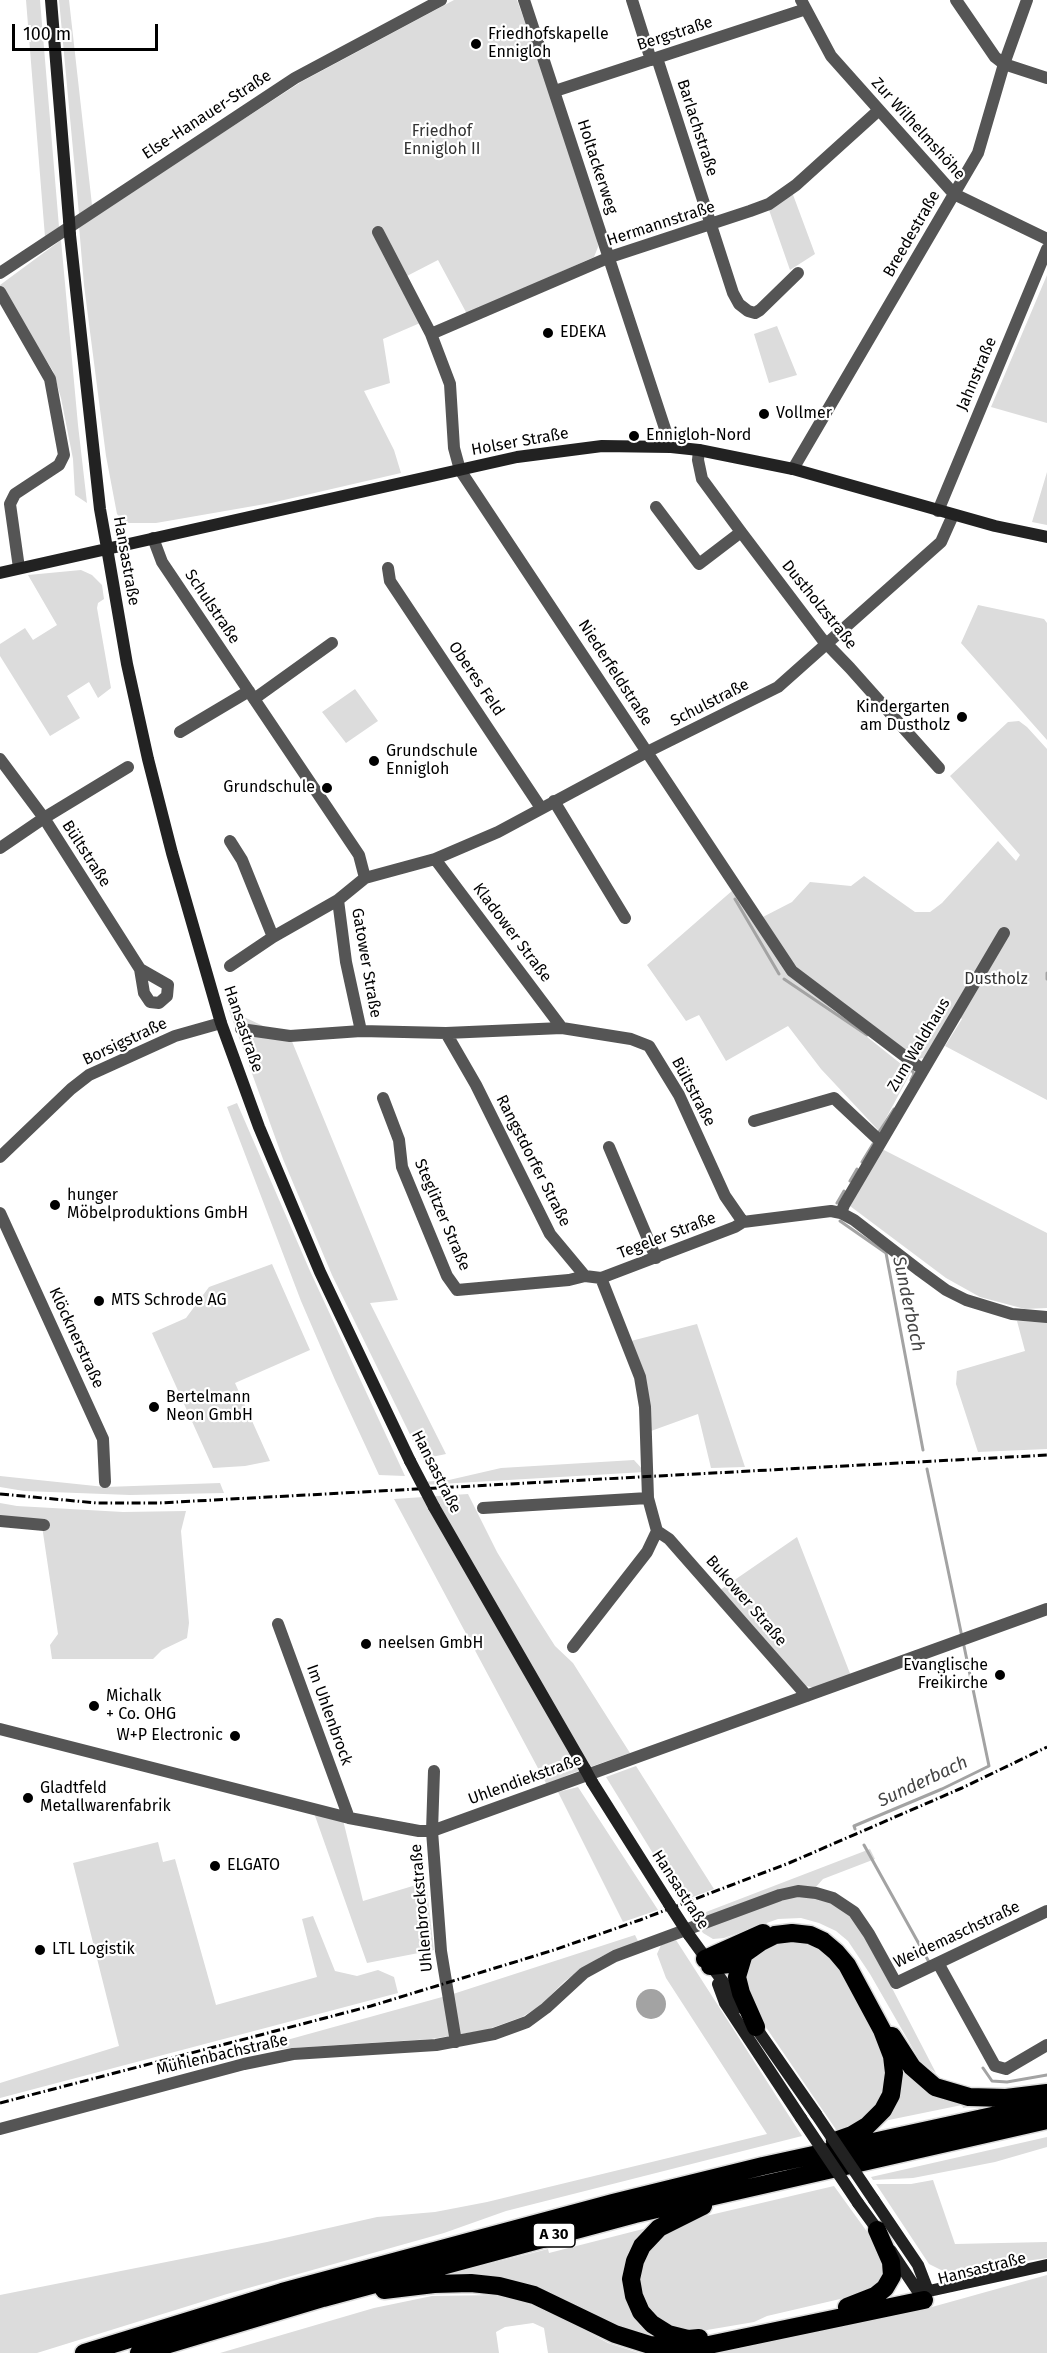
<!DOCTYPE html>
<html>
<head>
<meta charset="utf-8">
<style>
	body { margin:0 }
	#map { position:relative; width:1047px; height:2353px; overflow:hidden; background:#fff; font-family:"Fira Sans",sans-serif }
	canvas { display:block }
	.scale { position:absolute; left:12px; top:24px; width:146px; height:27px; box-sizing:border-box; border:3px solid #000; border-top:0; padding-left:8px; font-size:18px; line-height:21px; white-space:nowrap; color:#000; -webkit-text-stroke:4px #fff; paint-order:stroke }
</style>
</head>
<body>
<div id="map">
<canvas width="1047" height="2353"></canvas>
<div class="scale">100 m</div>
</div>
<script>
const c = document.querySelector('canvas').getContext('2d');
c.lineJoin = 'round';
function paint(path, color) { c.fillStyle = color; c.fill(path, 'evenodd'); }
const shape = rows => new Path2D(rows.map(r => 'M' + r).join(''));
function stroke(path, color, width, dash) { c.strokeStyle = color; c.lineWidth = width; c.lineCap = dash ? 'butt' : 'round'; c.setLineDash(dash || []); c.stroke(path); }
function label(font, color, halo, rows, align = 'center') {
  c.font = font + ' "Fira Sans",sans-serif'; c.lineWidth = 4.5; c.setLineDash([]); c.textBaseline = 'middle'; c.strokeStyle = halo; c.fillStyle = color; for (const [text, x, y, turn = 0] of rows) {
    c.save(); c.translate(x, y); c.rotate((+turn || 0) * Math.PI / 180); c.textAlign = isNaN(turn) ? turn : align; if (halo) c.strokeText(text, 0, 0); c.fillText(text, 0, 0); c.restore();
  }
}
paint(shape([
	[26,0,40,0,59,227,45,237],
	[59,0,69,0,92,205,79,214],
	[454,0,517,0,550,92,597,236,598,247,594,257,467,314,438,260,405,277,427,320,383,339,390,383,364,391,394,450,401,473,271,503,156,523,125,523,117,514,106,456,84,285,79,226,301,82],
	[792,192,815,254,790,270,768,207],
	[61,240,78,425,87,503,75,495,73,459,61,398,53,371,0,287,0,285],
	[1047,275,1047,423,991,407],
	[777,326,797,375,769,383,754,334],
	[1047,472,1047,525,1032,522],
	[81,570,92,575,102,585,104,599,98,603,97,608,111,688,98,698,89,682,67,696,80,718,50,736,0,656,0,644,25,628,33,640,57,625,28,575],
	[978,605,1044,619,1047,623,1047,740,961,643],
	[355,689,378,721,346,743,322,712],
	[1019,721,1027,727,1047,749,1047,1100,945,1046,962,1019,952,1011,924,1058,917,1059,805,978,759,919,792,902,810,882,851,886,864,876,915,912,930,912,942,903,998,841,1016,861,1020,855,950,776,1008,722],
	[733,890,796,980,911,1072,879,1131,821,1069,788,1026,726,1061,699,1015,686,1021,647,965],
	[229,1010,291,1039,398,1300,370,1303,446,1454,422,1459,332,1275,283,1159],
	[237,1103,310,1271,405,1476,379,1475,335,1380,301,1301,227,1107],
	[882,1149,1047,1233,1047,1308,1025,1309,980,1297,946,1278,850,1206],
	[272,1264,310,1350,235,1383,270,1461,245,1466,213,1468,152,1333,186,1318,209,1287],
	[1017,1321,1047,1322,1047,1449,978,1452,956,1384,957,1371,1025,1351],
	[697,1324,745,1467,711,1468,698,1414,651,1431,631,1341],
	[634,1460,645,1472,423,1485,422,1482,449,1480,501,1468],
	[0,1476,105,1487,220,1483,224,1493,130,1495,24,1491,0,1487],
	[468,1494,497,1552,534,1613,555,1646,573,1663,630,1753,570,1774,547,1785,394,1499],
	[0,1503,17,1506,123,1512,186,1511,181,1531,189,1623,187,1638,162,1650,153,1659,52,1659,50,1645,58,1634,42,1526,0,1521],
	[797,1537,851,1676,816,1688,806,1686,720,1590],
	[636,1766,714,1889,682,1901,681,1899,606,1777],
	[578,1787,658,1910,623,1922,558,1792],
	[314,1813,343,1820,363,1901,426,1882,434,1950,367,1963],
	[158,1842,163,1862,175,1859,216,2005,317,1977,302,1919,313,1916,335,1971,357,1976,378,1970,394,1977,398,1993,0,2098,0,2083,119,2046,73,1863],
	[870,1849,875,1859,823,1879,807,1897,823,1899,839,1907,852,1917,863,1932,936,2073,920,2061,870,1974,848,1941,836,1931,819,1923,801,1918,778,1919,724,1938,713,1939,703,1933,693,1917],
	[635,1935,638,1941,600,1957,565,1981,540,2006,522,2017,486,2030,431,2039,277,2049,276,2043,453,1994],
	[676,1940,802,2136,506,2211,444,2233,227,2294,37,2353,0,2353,0,2295,267,2242,377,2217,435,2212,487,2202,767,2134,666,1978,657,1954,661,1945],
	[789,1941,813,1945,830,1957,849,1985,882,2051,888,2073,884,2094,863,2120,848,2128,837,2131,763,2023,748,1991,745,1975,749,1962,767,1947],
	[896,2057,909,2070,990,2103,963,2108,962,2105,879,2122],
	[1047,2137,1047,2147,995,2162,913,2178,873,2180,871,2177],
	[933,2180,955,2244,1047,2242,1047,2258,956,2271,945,2272,929,2264,876,2184,911,2184],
	[834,2186,873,2240,884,2269,882,2281,871,2289,853,2296,767,2316,754,2322,707,2330,687,2330,671,2326,657,2317,648,2307,639,2281,646,2252,664,2233,693,2219],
	[647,2228,627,2278,665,2337,650,2342,576,2310,437,2277,548,2249,549,2253],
	[1047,2275,1047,2353,719,2353,914,2312],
	[497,2295,531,2305,557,2316,608,2343,639,2353,548,2353,544,2328,533,2323,505,2327,496,2332,499,2353,220,2353,374,2308,432,2296]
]), '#dcdcdc');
paint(shape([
	'636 2004a15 15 0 1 1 30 0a15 15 0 1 1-30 0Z'
]), '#a3a3a3');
stroke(shape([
	[735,899,779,974],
	[1047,973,1047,979],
	[784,979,867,1035],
	[910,1067,914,1074,911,1080],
	[879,1132,894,1109],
	[862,1162,873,1144],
	[850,1181,857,1169],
	[837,1203,844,1191],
	[840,1221,886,1253,923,1450],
	[927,1469,962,1637],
	[855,1829,854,1826,942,1789,989,1766,964,1646],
	[864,1845,929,1962],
	[983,2068,992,2081,1007,2082,1047,2075]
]), '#a3a3a3', 3);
const motorway = shape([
	[743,1957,737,1977,741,1993,756,2027],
	[705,1959,763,1933],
	[710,1966,730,1964,761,1942,775,1935,792,1933,810,1935,823,1941,836,1952,847,1965,882,2030,892,2056,894,2073,891,2095,883,2110,867,2126,852,2135,835,2141],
	[892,2036,912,2067,935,2087,969,2097,1006,2098,1047,2093],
	[384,2290,434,2284,471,2283,499,2286,534,2295,615,2334,650,2345,677,2348,704,2346,924,2300],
	[847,2307,875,2296,885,2288,892,2276,891,2262,877,2230],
	[699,2338,688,2339,668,2334,652,2324,641,2312,634,2296,631,2279,635,2261,642,2246,659,2228,703,2206],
	[84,2353,282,2292,613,2203,763,2166,1047,2104],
	[139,2353,323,2298,635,2214,1047,2120]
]);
stroke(motorway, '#dbdbdb', 21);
stroke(shape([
	[524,0,671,447],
	[632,0,651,60],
	[801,0,831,56,954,194,1047,239],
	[956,0,995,57,1004,64,1047,78],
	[657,58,733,293,739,304,748,311,755,313,760,310,798,273],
	[555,91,806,9],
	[378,232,431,334,450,384,454,448,460,470,792,971,923,1070],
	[0,273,295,78,441,0],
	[0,292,50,379,64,455,59,465,15,494,10,504,19,568],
	[431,334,610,257,750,211,769,204,796,185,879,110],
	[699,450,698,460,702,479,741,532,822,639,850,668,939,768],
	[793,469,978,153,1004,64,1027,0],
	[656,507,699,564,741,532],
	[938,511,1047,249],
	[153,538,162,562,359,855,365,878],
	[388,568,390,581,541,808],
	[254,699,332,643],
	[180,732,249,691],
	[0,759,44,818,140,969,144,993,150,1002,159,1003,167,996,168,985,140,969],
	[554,801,625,918],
	[230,841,242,860,273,937],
	[0,848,44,818,128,767],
	[435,859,562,1028],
	[338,900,346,962,361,1031],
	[230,966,273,937,338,900,365,878,435,859,498,832,647,752,778,687,941,542,953,515],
	[241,1029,290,1036,361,1031,446,1033,562,1028,631,1039,649,1046,679,1095,725,1196,743,1222],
	[446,1033,476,1085,550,1234,585,1276,601,1278,735,1227,743,1222,831,1211,841,1213,854,1220,920,1271,946,1290,966,1300,1012,1314,1047,1317],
	[383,1098,399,1140,402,1167,447,1276,457,1290,569,1280,585,1276],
	[754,1121,834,1098,881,1142],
	[609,1147,656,1258],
	[0,1157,71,1089,89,1075,175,1036,221,1023],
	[0,1213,103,1439,105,1482],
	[841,1213,844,1205,1004,933],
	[483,1508,648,1498],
	[0,1521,44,1525],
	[657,1531,669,1539,807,1696],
	[278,1624,349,1818],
	[573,1647,647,1552,657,1531,648,1498,645,1407,640,1377,601,1278],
	[0,1729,349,1818,419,1831,432,1831,1047,1609],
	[434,1771,432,1831,441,1951,456,2042],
	[938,1963,995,2066,1006,2069,1047,2045],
	[0,2129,244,2064,293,2054,436,2045,494,2034,527,2022,546,2008,584,1973,615,1956,780,1895,798,1891,816,1893,833,1898,854,1912,869,1934,896,1983,1047,1911]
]), '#555', 12);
stroke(shape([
	[51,0,69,220],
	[70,235,100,509,107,548,127,664,148,759,172,853,221,1023,259,1127,320,1272,410,1461],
	[0,573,517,457,602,446,671,447,699,450,793,469,995,526,1047,537],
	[434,1507,585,1769],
	[592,1782,669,1904],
	[689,1935,742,2008],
	[718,1984,725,2003,801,2118],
	[752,2022,816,2114],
	[874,2200,918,2265,928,2291,924,2298],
	[858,2203,882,2236],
	[891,2251,923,2299],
	[920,2293,1047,2265]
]), '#222', 12);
stroke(motorway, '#000', 18);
stroke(shape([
	[0,1494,97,1503,158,1503,1047,1455],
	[0,2103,371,2006,554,1950,640,1920,789,1863,962,1788,1047,1747]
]), '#000', 3, [9, 3, 1.5, 3]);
stroke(shape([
	[69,220,70,235],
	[410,1461,434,1507],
	[585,1769,592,1782],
	[669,1904,689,1935],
	[816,2114,874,2200],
	[801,2118,858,2203]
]), '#222', 12);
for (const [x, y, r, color] of [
	[476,44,6,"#000"],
	[548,333,6,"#000"],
	[764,414,6,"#000"],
	[634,436,6,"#000"],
	[962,717,6,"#000"],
	[374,761,6,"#000"],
	[327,788,6,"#000"],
	[55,1205,6,"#000"],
	[99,1301,6,"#000"],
	[154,1407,6,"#000"],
	[366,1644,6,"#000"],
	[1000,1675,6,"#000"],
	[94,1706,6,"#000"],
	[235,1736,6,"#000"],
	[28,1798,6,"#000"],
	[215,1866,6,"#000"],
	[40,1950,6,"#000"]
]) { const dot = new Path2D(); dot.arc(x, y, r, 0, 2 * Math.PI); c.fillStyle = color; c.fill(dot); stroke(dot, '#fff', 2); }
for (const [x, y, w] of [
	[554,2235,42]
]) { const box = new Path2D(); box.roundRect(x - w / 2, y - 12, w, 24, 4.5); c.fillStyle = '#fff'; c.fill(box); stroke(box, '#000', 1.5); }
label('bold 15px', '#000', null, [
	["A 30",554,2235]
]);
label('16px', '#000', '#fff', [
	["Bergstraße",675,34,-18],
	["Else-Hanauer-Straße",207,115,-33],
	["Barlachstraße",697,128,72],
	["Zur Wilhelmshöhe",918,129,48],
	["Holtackerweg",597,167,72],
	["Hermannstraße",661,224,-18],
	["Breedestraße",912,234,-60],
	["Jahnstraße",977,374,-67],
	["Holser Straße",520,442,-10],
	["Hansastraße",126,561,80],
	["Dustholzstraße",819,605,51],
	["Schulstraße",212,607,56],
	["Niederfeldstraße",615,673,57],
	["Oberes Feld",476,679,56],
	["Schulstraße",710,703,-27],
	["Bültstraße",86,854,57],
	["Kladower Straße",512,933,53],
	["Gatower Straße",366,963,80],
	["Hansastraße",243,1029,71],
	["Borsigstraße",125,1042,-25],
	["Zum Waldhaus",919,1045,-59],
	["Bültstraße",693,1092,62],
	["Rangstdorfer Straße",533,1161,63],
	["Steglitzer Straße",442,1215,67],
	["Tegeler Straße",667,1236,-21],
	["Klöcknerstraße",76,1338,65],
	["Hansastraße",436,1472,63],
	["Bukower Straße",746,1601,49],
	["Im Uhlenbrock",329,1715,70],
	["Uhlendiekstraße",525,1780,-20],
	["Hansastraße",680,1890,57],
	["Uhlenbrockstraße",422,1908,-95],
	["Weidemaschstraße",957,1935,-25],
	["Mühlenbachstraße",222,2055,-13],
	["Hansastraße",982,2269,-14]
]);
label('16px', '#000', '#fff', [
	["Friedhofskapelle",488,35],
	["Ennigloh",488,53],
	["EDEKA",560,333],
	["Vollmer",776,414],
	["Ennigloh-Nord",646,436],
	["Kindergarten",950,708,"right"],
	["am Dustholz",950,726,"right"],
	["Grundschule",386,752],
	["Ennigloh",386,770],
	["Grundschule",315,788,"right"],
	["hunger",67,1196],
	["Möbelproduktions GmbH",67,1214],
	["MTS Schrode AG",111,1301],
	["Bertelmann",166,1398],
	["Neon GmbH",166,1416],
	["neelsen GmbH",378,1644],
	["Evanglische",988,1666,"right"],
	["Freikirche",988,1684,"right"],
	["Michalk",106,1697],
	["+ Co. OHG",106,1715],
	["W+P Electronic",223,1736,"right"],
	["Gladtfeld",40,1789],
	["Metallwarenfabrik",40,1807],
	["ELGATO",227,1866],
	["LTL Logistik",52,1950]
], 'left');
label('16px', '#333', '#fff', [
	["Friedhof",442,132],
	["Ennigloh II",442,150],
	["Dustholz",996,980]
]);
label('italic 18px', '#444', '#fff', [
	["Sunderbach",908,1304,78],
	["Sunderbach",923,1782,-25]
]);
</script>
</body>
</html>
